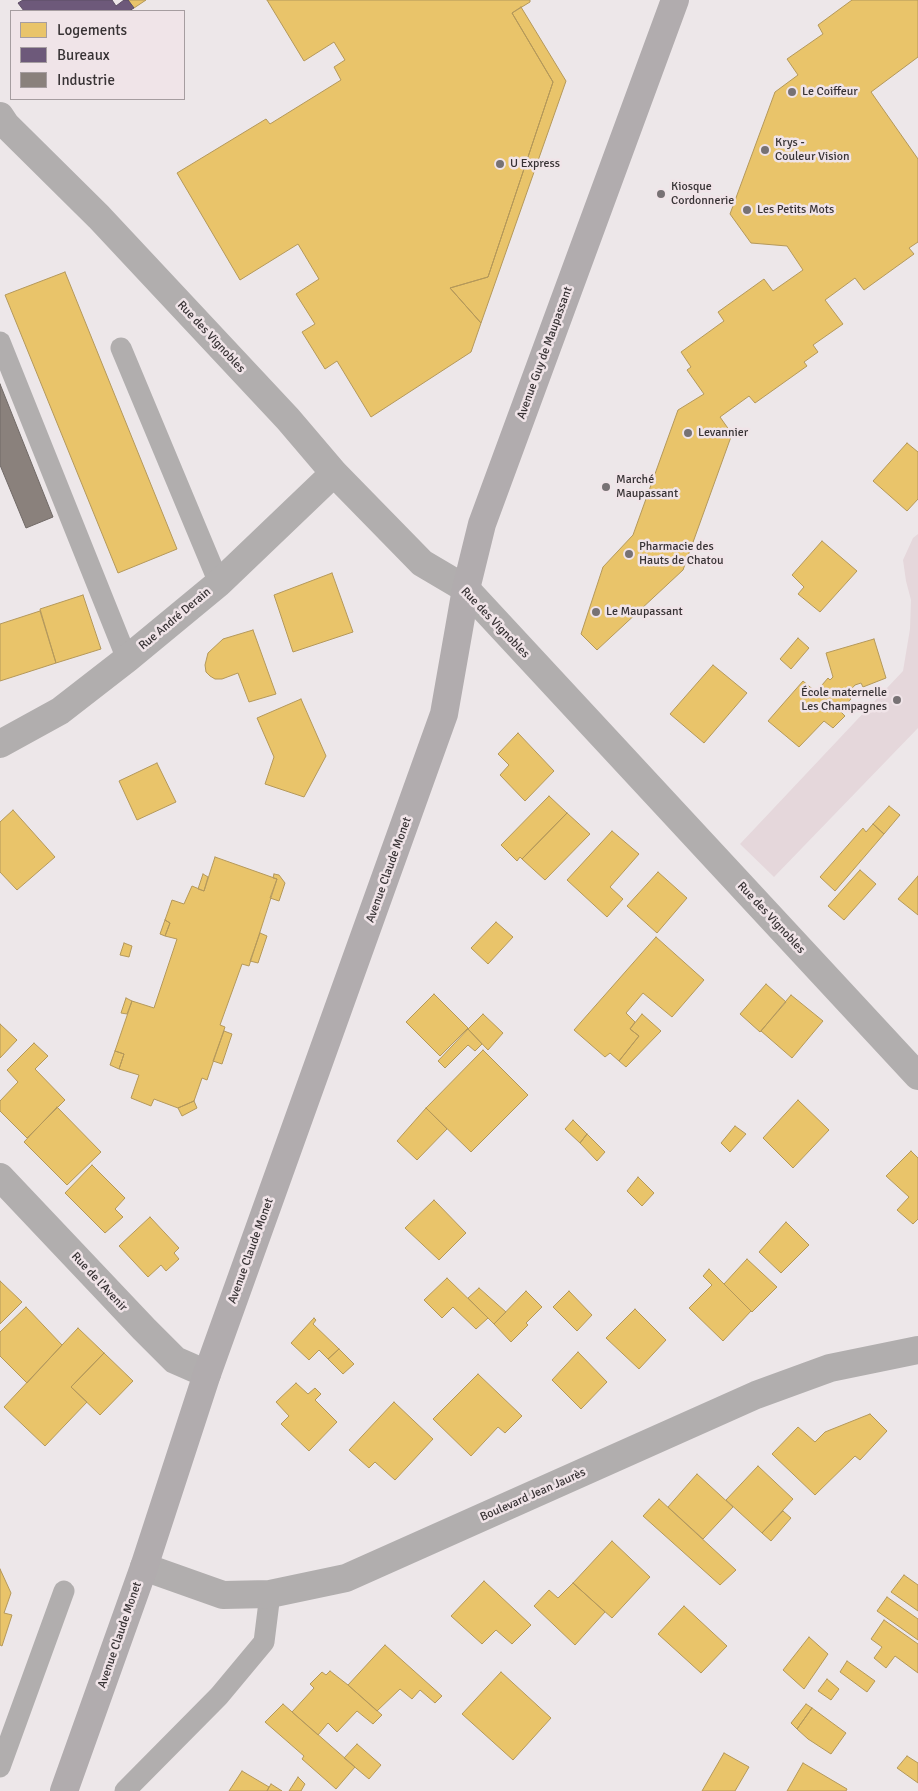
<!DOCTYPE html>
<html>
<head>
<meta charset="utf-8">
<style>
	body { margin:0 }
	#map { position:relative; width:918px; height:1791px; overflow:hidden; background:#ede7e9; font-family:Signika,sans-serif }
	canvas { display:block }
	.legend { position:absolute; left:10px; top:10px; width:175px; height:90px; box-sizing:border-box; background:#f0e4e8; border:1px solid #a69da0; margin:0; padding:6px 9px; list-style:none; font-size:15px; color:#383335 }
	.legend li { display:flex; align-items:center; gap:10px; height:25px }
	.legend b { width:25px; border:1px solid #a69da0 }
</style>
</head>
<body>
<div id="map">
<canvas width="918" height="1791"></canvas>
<ul class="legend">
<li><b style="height:14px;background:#e9c46a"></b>Logements</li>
<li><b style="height:14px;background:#6d597a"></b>Bureaux</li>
<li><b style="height:14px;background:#8a817c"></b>Industrie</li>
</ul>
</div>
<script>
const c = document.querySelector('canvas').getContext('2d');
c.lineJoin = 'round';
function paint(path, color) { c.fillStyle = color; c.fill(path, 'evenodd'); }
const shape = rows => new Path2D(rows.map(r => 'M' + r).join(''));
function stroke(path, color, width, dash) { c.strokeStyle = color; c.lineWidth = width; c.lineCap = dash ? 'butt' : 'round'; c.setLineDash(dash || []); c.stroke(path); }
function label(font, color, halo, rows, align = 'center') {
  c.font = font + ' Signika,sans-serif'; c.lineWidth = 5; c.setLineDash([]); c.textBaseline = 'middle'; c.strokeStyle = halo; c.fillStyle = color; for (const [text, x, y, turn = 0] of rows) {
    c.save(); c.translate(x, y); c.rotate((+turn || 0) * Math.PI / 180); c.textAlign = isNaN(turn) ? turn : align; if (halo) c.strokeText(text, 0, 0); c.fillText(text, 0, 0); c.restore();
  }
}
paint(shape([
	[918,534,918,728,774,877,740,844,903,671,910,629,911,600,906,581,903,560,913,538]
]), '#e5d7db');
const homes = shape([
	[128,0,146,0,134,8,128,0],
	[267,0,530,0,530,2,512,13,553,82,488,277,450,288,481,323,471,352,371,417,337,361,325,369,302,332,315,324,296,294,319,279,298,244,240,280,177,173,266,119,270,124,341,80,334,67,345,60,334,42,304,61,267,0],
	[852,0,918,0,918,57,871,92,918,159,918,242,909,248,914,254,864,290,855,278,825,300,843,324,813,345,818,352,804,362,807,366,755,403,749,396,720,417,732,434,683,570,597,650,581,634,603,567,633,535,678,410,704,394,687,370,691,367,681,352,724,321,718,312,764,279,773,291,803,270,787,246,751,243,730,214,775,92,798,75,787,59,823,34,818,25,852,0],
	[521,7,566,81,481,323,450,288,488,277,553,82,512,13,521,7],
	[65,272,177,549,118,573,5,295,65,272],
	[907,443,918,452,918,499,907,511,873,481,907,443],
	[822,541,857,571,820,612,798,594,804,587,792,575,822,541],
	[332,573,353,632,293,652,274,595,332,573],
	[83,595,101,649,56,663,40,609,83,595],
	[40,611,56,663,0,681,0,624,40,611],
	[253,630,276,694,249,702,238,673,222,679,215,679,210,676,206,672,205,665,208,653,223,639,253,630],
	[798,638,809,648,791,669,780,659,798,638],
	[874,639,886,678,863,687,861,683,855,685,847,694,851,699,840,711,845,716,833,728,824,721,799,747,768,721,803,681,816,692,828,678,830,680,833,677,826,653,874,639],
	[713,665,747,693,704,743,670,714,713,665],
	[301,699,326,756,304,797,265,784,274,757,257,718,301,699],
	[518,733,554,771,525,801,500,775,509,765,498,754,518,733],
	[157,763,176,802,137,820,119,781,157,763],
	[549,796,567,813,522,859,520,857,517,861,501,845,549,796],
	[889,806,900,815,884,834,873,824,889,806],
	[13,810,55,857,17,890,0,872,0,822,13,810],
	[567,813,590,834,545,880,522,859,567,813],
	[873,824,884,834,835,891,820,877,863,828,866,832,873,824],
	[612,831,639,854,610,887,623,899,607,917,567,880,612,831],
	[215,857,277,879,249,966,242,964,220,1025,225,1027,207,1080,202,1078,194,1101,178,1108,154,1099,151,1106,131,1098,139,1075,119,1069,124,1054,115,1051,132,1001,154,1008,177,939,165,936,170,923,165,920,172,900,184,904,192,886,204,891,215,857],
	[860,870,876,884,844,920,828,906,860,870],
	[658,872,687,898,657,933,627,906,658,872],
	[203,874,208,877,204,891,198,889,203,874],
	[274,874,279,875,285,883,279,901,270,898,277,879,273,878,274,874],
	[918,876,918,915,898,899,918,876],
	[165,920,170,923,165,936,160,934,165,920],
	[496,922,513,937,488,964,471,948,496,922],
	[260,933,267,936,258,963,250,961,260,933],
	[656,937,704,980,672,1017,643,993,626,1013,635,1022,630,1029,639,1036,619,1061,610,1053,605,1057,574,1030,656,937],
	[124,943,132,946,129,957,120,955,124,943],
	[766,984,786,1002,760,1032,740,1014,766,984],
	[434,994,468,1028,440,1056,406,1022,434,994],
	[791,995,823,1021,792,1058,761,1031,791,995],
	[126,998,132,1001,127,1014,121,1013,126,998],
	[483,1014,503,1033,488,1050,468,1029,483,1014],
	[642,1014,661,1031,626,1067,619,1061,639,1036,630,1029,642,1014],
	[0,1024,17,1040,0,1058,0,1024],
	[468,1029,482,1044,475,1051,468,1045,445,1068,438,1061,468,1029],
	[224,1031,232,1034,222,1064,213,1061,224,1031],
	[34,1043,48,1056,35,1069,65,1100,27,1138,0,1111,0,1101,18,1082,7,1070,34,1043],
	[483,1050,528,1095,471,1152,426,1108,483,1050],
	[115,1051,124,1054,119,1069,110,1065,115,1051],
	[798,1100,829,1130,793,1168,763,1138,798,1100],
	[194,1101,197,1108,182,1116,178,1108,194,1101],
	[57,1107,101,1152,67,1185,24,1142,57,1107],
	[426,1108,447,1129,417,1160,397,1141,426,1108],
	[573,1120,587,1134,580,1143,565,1129,573,1120],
	[735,1126,746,1134,730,1152,721,1143,735,1126],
	[587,1134,605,1152,597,1161,580,1143,587,1134],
	[911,1151,918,1158,918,1219,913,1224,897,1210,909,1197,886,1176,911,1151],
	[92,1165,125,1198,115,1209,123,1217,105,1233,65,1193,92,1165],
	[638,1177,654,1193,642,1206,627,1191,638,1177],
	[434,1200,466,1233,439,1260,405,1228,434,1200],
	[150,1217,179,1248,174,1253,179,1259,166,1271,161,1265,148,1277,119,1246,150,1217],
	[786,1222,809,1245,781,1273,759,1252,786,1222],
	[747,1259,777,1287,752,1312,724,1284,747,1259],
	[709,1269,751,1311,723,1341,689,1308,712,1285,703,1276,709,1269],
	[447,1278,488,1318,476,1329,453,1307,442,1318,424,1300,447,1278],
	[0,1281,22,1302,0,1324,0,1281],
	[479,1288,506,1312,494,1324,468,1298,479,1288],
	[526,1291,542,1307,526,1323,528,1325,511,1342,494,1324,526,1291],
	[569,1291,592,1315,577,1331,553,1307,569,1291],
	[26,1307,62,1345,27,1383,0,1356,0,1332,26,1307],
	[635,1309,666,1340,639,1369,606,1338,635,1309],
	[314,1318,316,1320,313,1324,339,1349,328,1359,319,1350,309,1360,291,1343,314,1318],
	[78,1328,104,1353,71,1387,87,1402,45,1446,4,1407,78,1328],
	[339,1349,354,1364,343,1374,328,1359,339,1349],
	[578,1352,607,1382,581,1409,552,1380,578,1352],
	[104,1353,133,1381,100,1415,71,1387,104,1353],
	[478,1374,522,1416,505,1433,498,1427,471,1456,433,1419,478,1374],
	[296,1383,308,1394,315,1388,321,1394,315,1400,337,1422,309,1451,281,1424,289,1416,276,1402,296,1383],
	[394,1402,433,1439,395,1480,375,1462,369,1468,349,1450,394,1402],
	[870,1414,887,1431,860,1460,855,1456,815,1495,772,1454,798,1427,815,1442,825,1432,870,1414],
	[758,1466,793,1499,762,1533,726,1500,758,1466],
	[697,1474,733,1507,703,1539,668,1507,697,1474],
	[659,1499,736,1570,720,1585,643,1516,659,1499],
	[783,1511,791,1518,771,1541,762,1533,783,1511],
	[612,1541,650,1577,612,1618,573,1583,612,1541],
	[0,1569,11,1593,4,1613,12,1615,2,1646,0,1645,0,1569],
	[904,1575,918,1585,918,1611,891,1592,904,1575],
	[484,1581,531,1625,512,1644,496,1630,482,1644,451,1616,484,1581],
	[573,1583,605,1612,575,1645,534,1606,549,1590,558,1598,573,1583],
	[887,1597,918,1619,918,1640,877,1611,887,1597],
	[684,1606,727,1646,701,1673,658,1634,684,1606],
	[884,1620,918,1644,918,1673,895,1656,886,1668,874,1658,882,1647,871,1639,884,1620],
	[809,1637,828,1654,804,1689,783,1670,809,1637],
	[385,1645,442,1696,435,1703,420,1690,412,1699,400,1689,377,1711,348,1685,385,1645],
	[847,1661,875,1681,867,1692,840,1672,847,1661],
	[330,1671,348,1685,382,1715,373,1724,357,1711,337,1732,328,1723,318,1735,292,1712,314,1688,310,1684,322,1672,326,1675,330,1671],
	[501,1672,551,1718,513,1760,462,1714,501,1672],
	[827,1679,839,1689,831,1700,818,1691,827,1679],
	[283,1704,355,1767,336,1789,302,1759,304,1756,265,1722,283,1704],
	[806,1704,812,1708,797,1729,791,1723,806,1704],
	[812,1708,846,1733,831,1754,808,1739,797,1729,812,1708],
	[357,1744,381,1765,369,1779,344,1758,357,1744],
	[724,1753,749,1767,735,1791,702,1791,724,1753],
	[907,1756,918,1763,918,1783,897,1768,907,1756],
	[803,1763,847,1789,846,1791,787,1791,803,1763],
	[242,1771,269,1787,267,1791,229,1791,242,1771],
	[298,1777,305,1784,301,1791,289,1791,298,1777],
	[271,1784,282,1791,267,1791,271,1784]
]);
paint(homes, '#e9c46a');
stroke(homes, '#b4985a', 1);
const offices = shape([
	[23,0,112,0,116,6,124,0,128,0,134,8,129,11,24,11,18,3,23,0]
]);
paint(offices, '#6d597a');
stroke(offices, '#5d4e65', 1);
const industry = shape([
	[0,384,53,517,26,528,0,465,0,384]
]);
paint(industry, '#8a817c');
stroke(industry, '#716a67', 1);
stroke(shape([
	[0,342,127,659],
	[121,348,219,583],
	[0,1767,64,1591],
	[125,1791,219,1696,264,1642,270,1594]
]), '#b1aeae', 21);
stroke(shape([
	[0,116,6,125,99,217,288,419,334,473,422,563,466,589,918,1076],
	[0,744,60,711,127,659,219,583,334,473],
	[0,1177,144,1329,175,1360,207,1374],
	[144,1567,223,1595,270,1594,346,1578,756,1395,830,1368,918,1350]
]), '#b1aeae', 28);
stroke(shape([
	[64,1791,144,1567,207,1374,444,714,466,589,482,524,675,0]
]), '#b1acae', 28);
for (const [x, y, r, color] of [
	[792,92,5,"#777274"],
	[765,150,5,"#777274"],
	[500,164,5,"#777274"],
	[661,194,5,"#777274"],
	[747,210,5,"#777274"],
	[688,433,5,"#777274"],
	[606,487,5,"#777274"],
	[629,554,5,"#777274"],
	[596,612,5,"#777274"],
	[897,700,5,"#777274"]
]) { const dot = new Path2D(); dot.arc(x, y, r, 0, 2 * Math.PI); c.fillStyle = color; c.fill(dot); stroke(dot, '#f0e4e8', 2); }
label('12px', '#383335', '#f0e4e8', [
	["Le Coiffeur",802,92],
	["Krys -",775,143],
	["Couleur Vision",775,157],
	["U Express",510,164],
	["Kiosque",671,187],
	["Cordonnerie",671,201],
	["Les Petits Mots",757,210],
	["Levannier",698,433],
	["Marché",616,480],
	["Maupassant",616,494],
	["Pharmacie des",639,547],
	["Hauts de Chatou",639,561],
	["Le Maupassant",606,612],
	["École maternelle",887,693,"right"],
	["Les Champagnes",887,707,"right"]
], 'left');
label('12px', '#383335', '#f0e4e8', [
	["Rue des Vignobles",211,337,47],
	["Avenue Guy de Maupassant",545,353,-70],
	["Rue André Derain",175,619,-40],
	["Rue des Vignobles",495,623,46],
	["Avenue Claude Monet",389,870,-70],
	["Rue des Vignobles",771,918,47],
	["Avenue Claude Monet",251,1251,-70],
	["Rue de l'Avenir",99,1282,47],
	["Boulevard Jean Jaurès",533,1495,-24],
	["Avenue Claude Monet",120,1635,-71]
]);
</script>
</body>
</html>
